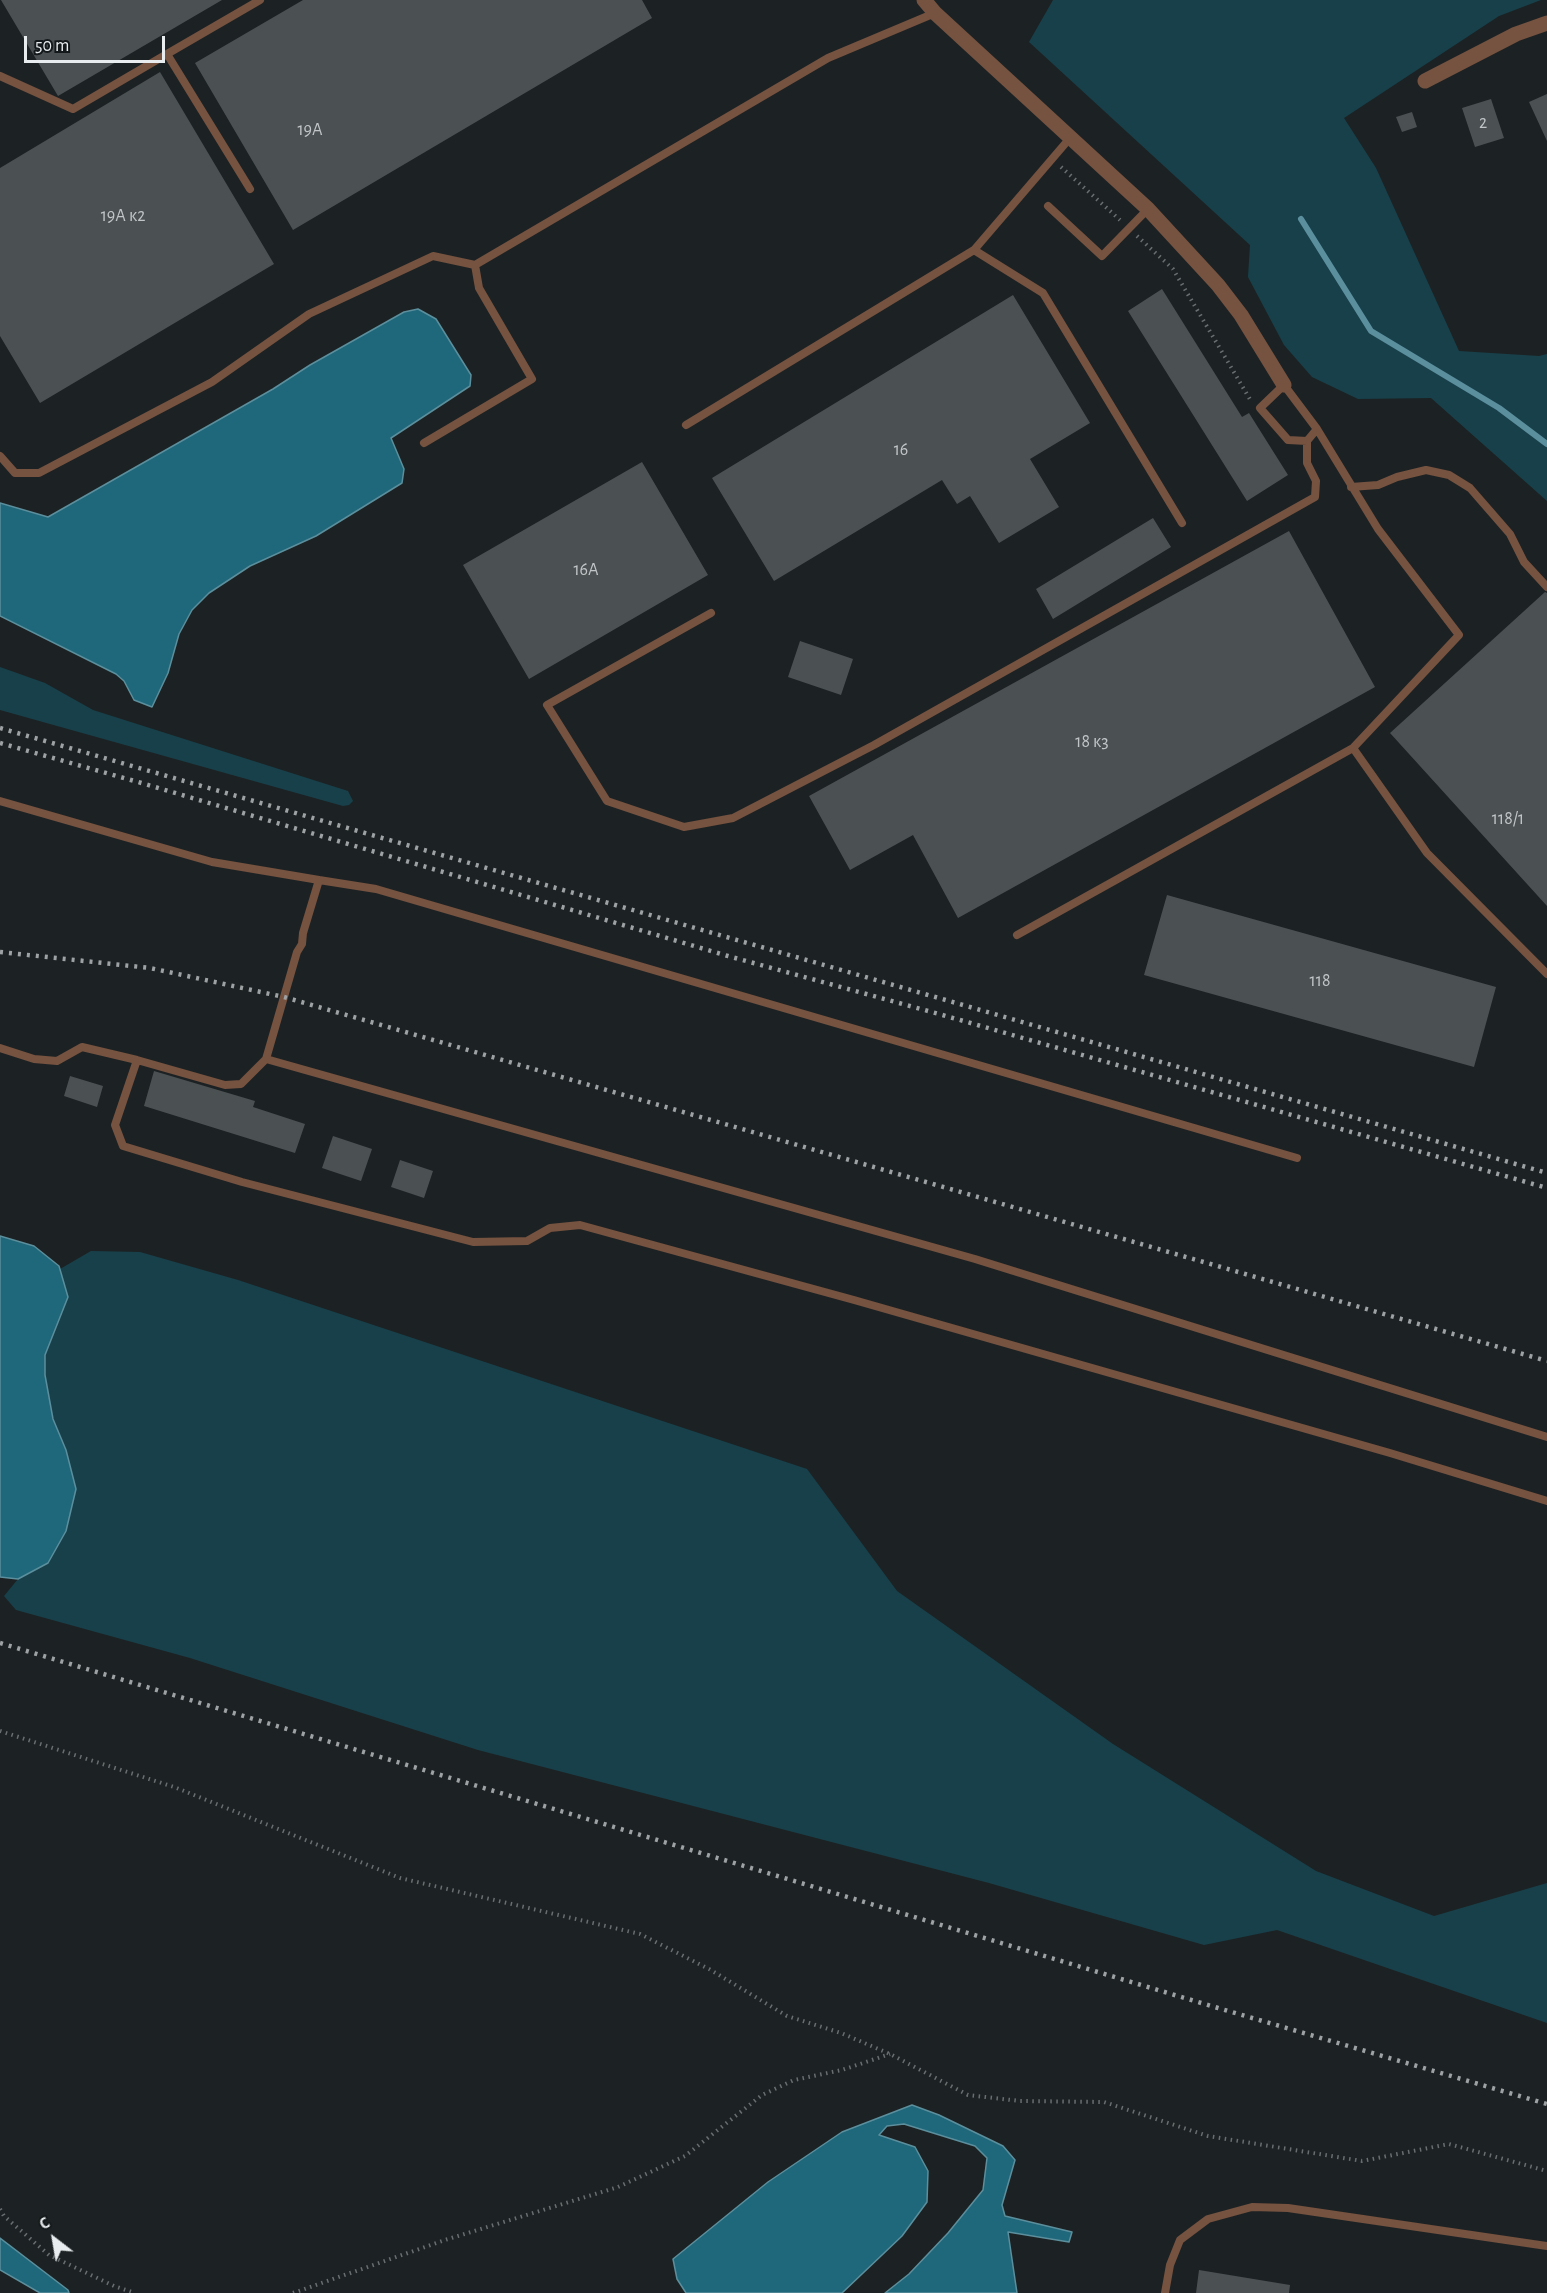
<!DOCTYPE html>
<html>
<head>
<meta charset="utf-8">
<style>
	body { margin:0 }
	#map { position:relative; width:1547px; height:2293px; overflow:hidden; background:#1c2223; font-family:"Alegreya Sans",sans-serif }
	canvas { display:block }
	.north { position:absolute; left:24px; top:2209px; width:60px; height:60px; -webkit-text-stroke:4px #13181a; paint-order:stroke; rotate:329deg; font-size:16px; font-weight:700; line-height:24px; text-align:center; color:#e9ecee }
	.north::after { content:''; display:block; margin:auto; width:21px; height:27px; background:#e9ecee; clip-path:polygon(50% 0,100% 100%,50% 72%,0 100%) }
	.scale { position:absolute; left:24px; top:36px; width:141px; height:27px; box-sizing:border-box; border:3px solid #e9ecee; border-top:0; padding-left:8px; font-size:18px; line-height:21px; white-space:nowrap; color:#e9ecee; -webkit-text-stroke:4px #13181a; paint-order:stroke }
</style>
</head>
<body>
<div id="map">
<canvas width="1547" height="2293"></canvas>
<div class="north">С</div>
<div class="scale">50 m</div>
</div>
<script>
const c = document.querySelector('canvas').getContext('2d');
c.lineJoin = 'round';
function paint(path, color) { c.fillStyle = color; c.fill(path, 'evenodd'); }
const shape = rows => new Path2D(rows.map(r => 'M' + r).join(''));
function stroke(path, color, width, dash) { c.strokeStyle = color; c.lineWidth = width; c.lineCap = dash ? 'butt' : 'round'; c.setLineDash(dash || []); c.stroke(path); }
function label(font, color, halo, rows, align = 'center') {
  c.font = font + ' "Alegreya Sans",sans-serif'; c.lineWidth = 6; c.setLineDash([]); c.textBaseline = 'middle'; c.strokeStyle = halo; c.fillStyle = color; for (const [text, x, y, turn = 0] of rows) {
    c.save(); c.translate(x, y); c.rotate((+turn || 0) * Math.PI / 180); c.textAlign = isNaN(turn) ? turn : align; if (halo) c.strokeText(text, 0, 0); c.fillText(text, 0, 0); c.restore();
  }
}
paint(shape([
	[1053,0,1541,0,1499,16,1344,118,1376,168,1459,351,1539,356,1547,354,1547,501,1431,398,1358,399,1312,377,1284,345,1248,277,1250,245,1029,42],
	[0,667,45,683,93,710,348,791,353,801,349,805,343,806,0,710],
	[91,1251,140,1252,238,1280,807,1469,897,1591,1113,1744,1316,1871,1434,1916,1547,1883,1547,2023,1277,1930,1204,1945,989,1883,478,1750,190,1658,16,1610,4,1596,18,1579,48,1563,66,1450,53,1419,45,1375,45,1355,68,1297,60,1269]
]), '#18404b');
const water = shape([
	[418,309,436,319,471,375,470,386,391,438,404,469,402,483,316,536,250,566,209,593,192,610,179,634,168,673,152,707,134,700,124,681,116,674,0,616,0,503,48,517,273,389,310,365,404,312,418,309],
	[0,1236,34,1246,59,1266,68,1297,45,1355,45,1375,53,1419,66,1450,76,1489,66,1531,48,1563,18,1579,0,1577,0,1236],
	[912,2105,939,2115,1003,2146,1015,2160,1002,2205,1005,2216,1072,2232,1069,2242,1008,2232,1017,2293,885,2293,909,2274,948,2233,983,2190,987,2158,975,2146,904,2124,887,2126,879,2135,915,2147,928,2171,927,2202,902,2236,842,2293,686,2293,677,2279,673,2259,768,2182,842,2132,912,2105],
	[0,2238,68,2290,69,2293,40,2293,0,2270,0,2238]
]);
paint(water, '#1f677a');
stroke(water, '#5c8f9d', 1.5);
stroke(shape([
	[1301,219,1371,331,1499,408,1547,444]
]), '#5c8f9d', 6);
paint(shape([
	[1,0,222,0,58,96],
	[303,0,642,0,652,18,293,230,195,63],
	[160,72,274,264,40,403,0,336,0,168],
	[1547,94,1547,141,1529,102],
	[1491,99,1504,138,1475,147,1462,108],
	[1412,112,1417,127,1402,132,1396,117],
	[1162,289,1242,417,1249,413,1288,475,1247,501,1128,311],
	[1013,295,1090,423,1030,459,1059,507,999,543,970,496,957,504,942,480,774,581,712,478],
	[642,462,708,575,529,679,463,565],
	[1153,518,1171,547,1053,619,1036,589],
	[1289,531,1375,687,958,918,913,835,850,870,809,796],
	[1545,592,1547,593,1547,906,1390,733],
	[800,641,853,659,841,695,788,677],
	[1167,895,1496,987,1474,1067,1144,975],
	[154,1071,255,1101,253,1107,305,1124,295,1153,144,1106],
	[70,1076,103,1086,97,1107,64,1096],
	[333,1136,372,1149,361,1181,322,1168],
	[400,1160,433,1171,424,1198,391,1187],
	[1199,2270,1290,2285,1289,2293,1196,2293]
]), '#4b5153');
stroke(shape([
	[1061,167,1120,220],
	[1137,236,1173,269,1251,401],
	[0,1731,174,1787,400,1878,640,1934,709,1969,787,2016,841,2033,890,2054,968,2095,1020,2101,1104,2102,1208,2136,1362,2161,1449,2144,1547,2171],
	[0,2209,4,2216,49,2255,114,2286,135,2293],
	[293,2293,445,2240,618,2187,685,2156,762,2095,794,2080,842,2070,890,2054]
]), '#696e70', 4, [1.5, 4.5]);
stroke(shape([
	[0,76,73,109,167,54],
	[1070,138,974,250,1043,293,1182,523],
	[250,189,167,54,260,0],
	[1048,206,1102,256,1148,209],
	[686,425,974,250],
	[424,443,532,379,479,288,475,265,828,58,935,13],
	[0,456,15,473,39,473,212,382,309,314,433,256,475,265],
	[1351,487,1378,485,1397,477,1426,470,1449,475,1470,488,1510,534,1524,562,1547,587],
	[711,613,547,705,607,801,684,827,733,818,874,745,1315,497,1316,481,1307,463,1307,441,1317,429],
	[1353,748,1427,853,1547,974],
	[0,801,212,862,319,880],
	[1017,935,1353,748,1459,635,1378,529,1317,429,1284,385,1260,408,1288,440,1307,441],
	[0,1048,34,1059,57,1061,82,1047,137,1060,225,1085,241,1084,266,1059,975,1259,1547,1437],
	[266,1059,297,952,302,944,303,933,319,880,376,889,1297,1158],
	[137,1060,115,1125,123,1146,242,1182,473,1242,527,1241,550,1228,580,1225,854,1300,1390,1453,1547,1501],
	[1165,2293,1170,2265,1180,2240,1208,2219,1252,2207,1288,2208,1547,2246]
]), '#765240', 8);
stroke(shape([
	[924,0,935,13,1148,209,1218,285,1241,315,1284,385],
	[1425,81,1516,34,1547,23]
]), '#765240', 15);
stroke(shape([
	[0,728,1547,1173],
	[0,743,138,782,728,956,939,1014,1547,1188],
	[0,952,150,968,284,997,1547,1361],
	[0,1643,1218,2008,1547,2104]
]), '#9ea2a4', 4.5, [3, 6]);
label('18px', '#c2c5c7', null, [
	["2",1483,123],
	["19А",310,130],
	["19А к2",123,216],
	["16",901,450],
	["16А",586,570],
	["18 к3",1092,742],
	["118/1",1508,819],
	["118",1320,981]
]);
</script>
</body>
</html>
